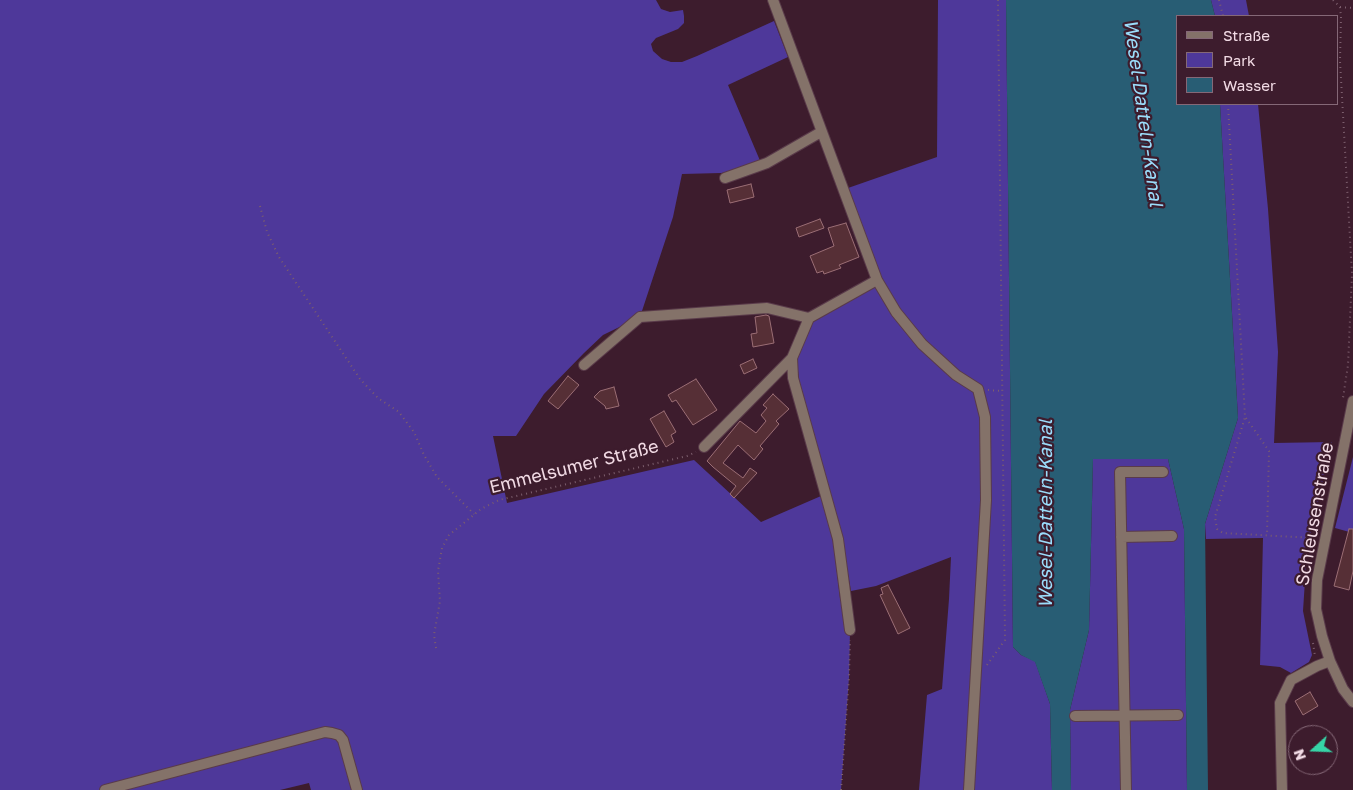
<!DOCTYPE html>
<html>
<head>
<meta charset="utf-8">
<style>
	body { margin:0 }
	#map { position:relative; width:1353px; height:790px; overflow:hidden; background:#3d1c2d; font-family:"Golos Text",sans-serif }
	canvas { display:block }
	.legend { position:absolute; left:1176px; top:15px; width:162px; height:90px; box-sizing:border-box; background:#3d1c2d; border:1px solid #856877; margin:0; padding:6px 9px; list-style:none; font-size:15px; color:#f2dbe5 }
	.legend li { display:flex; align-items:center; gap:10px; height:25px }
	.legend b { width:25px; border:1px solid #856877 }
	.north { position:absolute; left:1288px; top:725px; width:50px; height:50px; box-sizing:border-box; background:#3d1c2d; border:1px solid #856877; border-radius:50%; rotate:250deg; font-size:14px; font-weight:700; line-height:20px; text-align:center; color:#f2dbe5 }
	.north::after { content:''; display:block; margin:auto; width:18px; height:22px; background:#36d4a7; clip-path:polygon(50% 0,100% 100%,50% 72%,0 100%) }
</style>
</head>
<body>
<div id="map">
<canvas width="1353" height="790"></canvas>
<ul class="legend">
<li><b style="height:6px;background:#847269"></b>Straße</li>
<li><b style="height:14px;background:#4e389a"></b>Park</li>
<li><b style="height:14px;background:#285d74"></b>Wasser</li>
</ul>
<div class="north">N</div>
</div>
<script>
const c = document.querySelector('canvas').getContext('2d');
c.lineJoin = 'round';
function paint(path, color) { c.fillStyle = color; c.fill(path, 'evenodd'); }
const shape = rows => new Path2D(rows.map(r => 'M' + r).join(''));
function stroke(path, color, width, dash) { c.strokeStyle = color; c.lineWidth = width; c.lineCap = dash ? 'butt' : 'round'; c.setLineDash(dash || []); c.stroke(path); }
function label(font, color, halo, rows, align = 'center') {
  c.font = font + ' "Golos Text",sans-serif'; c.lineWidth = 4.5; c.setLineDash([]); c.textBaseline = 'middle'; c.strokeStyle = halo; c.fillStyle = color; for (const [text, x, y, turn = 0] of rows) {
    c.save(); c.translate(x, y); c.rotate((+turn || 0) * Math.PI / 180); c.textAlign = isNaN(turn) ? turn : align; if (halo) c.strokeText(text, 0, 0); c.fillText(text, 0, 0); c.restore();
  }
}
paint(shape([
	[0,0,656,0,661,9,670,12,683,10,684,16,684,23,678,29,656,38,651,44,653,51,662,59,671,62,682,62,697,56,774,21,788,57,728,85,761,163,748,169,721,173,682,174,673,217,640,317,603,335,584,353,544,394,516,436,493,436,507,503,694,460,761,522,821,496,833,539,840,598,850,630,849,677,841,790,311,790,309,783,280,790,0,790],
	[938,0,1006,0,1013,647,1021,655,1035,661,1050,704,1052,790,919,790,927,695,942,689,949,599,951,557,876,586,851,591,843,546,799,381,797,362,799,348,808,328,814,321,882,282,848,188,937,157],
	[1211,0,1246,0,1249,16,1215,16],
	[1220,104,1258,104,1268,209,1278,352,1274,443,1332,442,1307,550,1303,611,1312,655,1309,662,1291,673,1280,667,1260,665,1263,538,1206,539,1205,524,1238,418],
	[1353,457,1353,533,1335,528],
	[1093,459,1168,459,1184,529,1187,790,1071,790,1070,710,1089,630]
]), '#4e389a');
paint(shape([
	[1006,0,1211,0,1215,16,1177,16,1177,104,1220,104,1238,418,1205,524,1208,790,1187,790,1184,529,1168,459,1093,459,1089,630,1070,710,1071,790,1052,790,1050,704,1035,662,1021,655,1013,647]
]), '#285d74');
const building = shape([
	[751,184,754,197,730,203,727,190,751,184],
	[820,219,824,228,799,237,796,228,820,219],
	[846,223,859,257,839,265,841,268,824,274,823,271,817,273,810,256,834,246,828,228,846,223],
	[766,315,769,316,774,343,753,347,751,334,757,333,755,317,766,315],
	[753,359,757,368,744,374,740,365,753,359],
	[568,376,579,385,558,409,548,401,568,376],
	[696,379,717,410,693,425,676,400,672,402,668,395,696,379],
	[614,387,619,406,606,409,605,406,594,397,600,391,614,387],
	[773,394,789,409,776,421,779,424,760,446,763,449,754,460,738,445,723,463,743,478,750,468,757,473,734,498,730,494,736,486,713,467,707,461,740,421,756,433,766,421,761,415,767,408,763,405,773,394],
	[664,411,676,432,671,435,674,442,666,447,650,419,664,411],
	[1349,529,1353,529,1353,571,1349,590,1334,586,1349,529],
	[888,585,910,628,898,634,880,595,883,594,881,588,888,585],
	[1310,692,1318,706,1303,715,1295,701,1310,692]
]);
paint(building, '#562f36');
stroke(building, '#9b6e75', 1);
const minor = shape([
	[773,0,877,280,896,312,922,344,956,375,978,389,985,417,986,500,969,790],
	[725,178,767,163,821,132],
	[584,365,640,317,767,308,809,318],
	[1353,401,1317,580,1316,609,1322,636,1330,661,1343,689,1353,702],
	[704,447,792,358],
	[1121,537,1172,536],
	[850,630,838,539,793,378,792,358,809,318,877,280],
	[1075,716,1178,715],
	[105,790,325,732,332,733,339,735,343,740,357,790],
	[1126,790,1120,472,1163,472],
	[1282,790,1280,703,1291,680,1317,666,1330,661]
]);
stroke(minor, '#5a3b4a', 12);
stroke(shape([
	[1219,0,1223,16],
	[1333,0,1340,7,1341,17,1340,61,1352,274,1348,365,1343,398],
	[1340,7,1353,8],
	[1228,104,1245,417,1215,517,1217,529,1223,533,1313,538],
	[260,206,267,232,279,257,360,379,378,398,399,412,414,432,424,455,437,477,474,514],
	[988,390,1001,391],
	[1246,418,1269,451,1267,535],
	[1309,562,1310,550,1319,513],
	[1313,643,1315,656],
	[436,648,434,635,440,601,438,571,442,548,449,535,481,509,499,500,687,456,696,452],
	[987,665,1005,640,998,0],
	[841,790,849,677,850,640]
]), '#7c5e6d', 2, [1, 4]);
stroke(minor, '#847269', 10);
label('18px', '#f2dbe5', '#3d1c2d', [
	["Emmelsumer Straße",574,467,-14],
	["Schleusenstraße",1315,514,-80]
]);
label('italic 19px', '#9bddfb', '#3d1c2d', [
	["Wesel-Datteln-Kanal",1143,113,82],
	["Wesel-Datteln-Kanal",1046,514,-90]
]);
</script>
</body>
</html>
